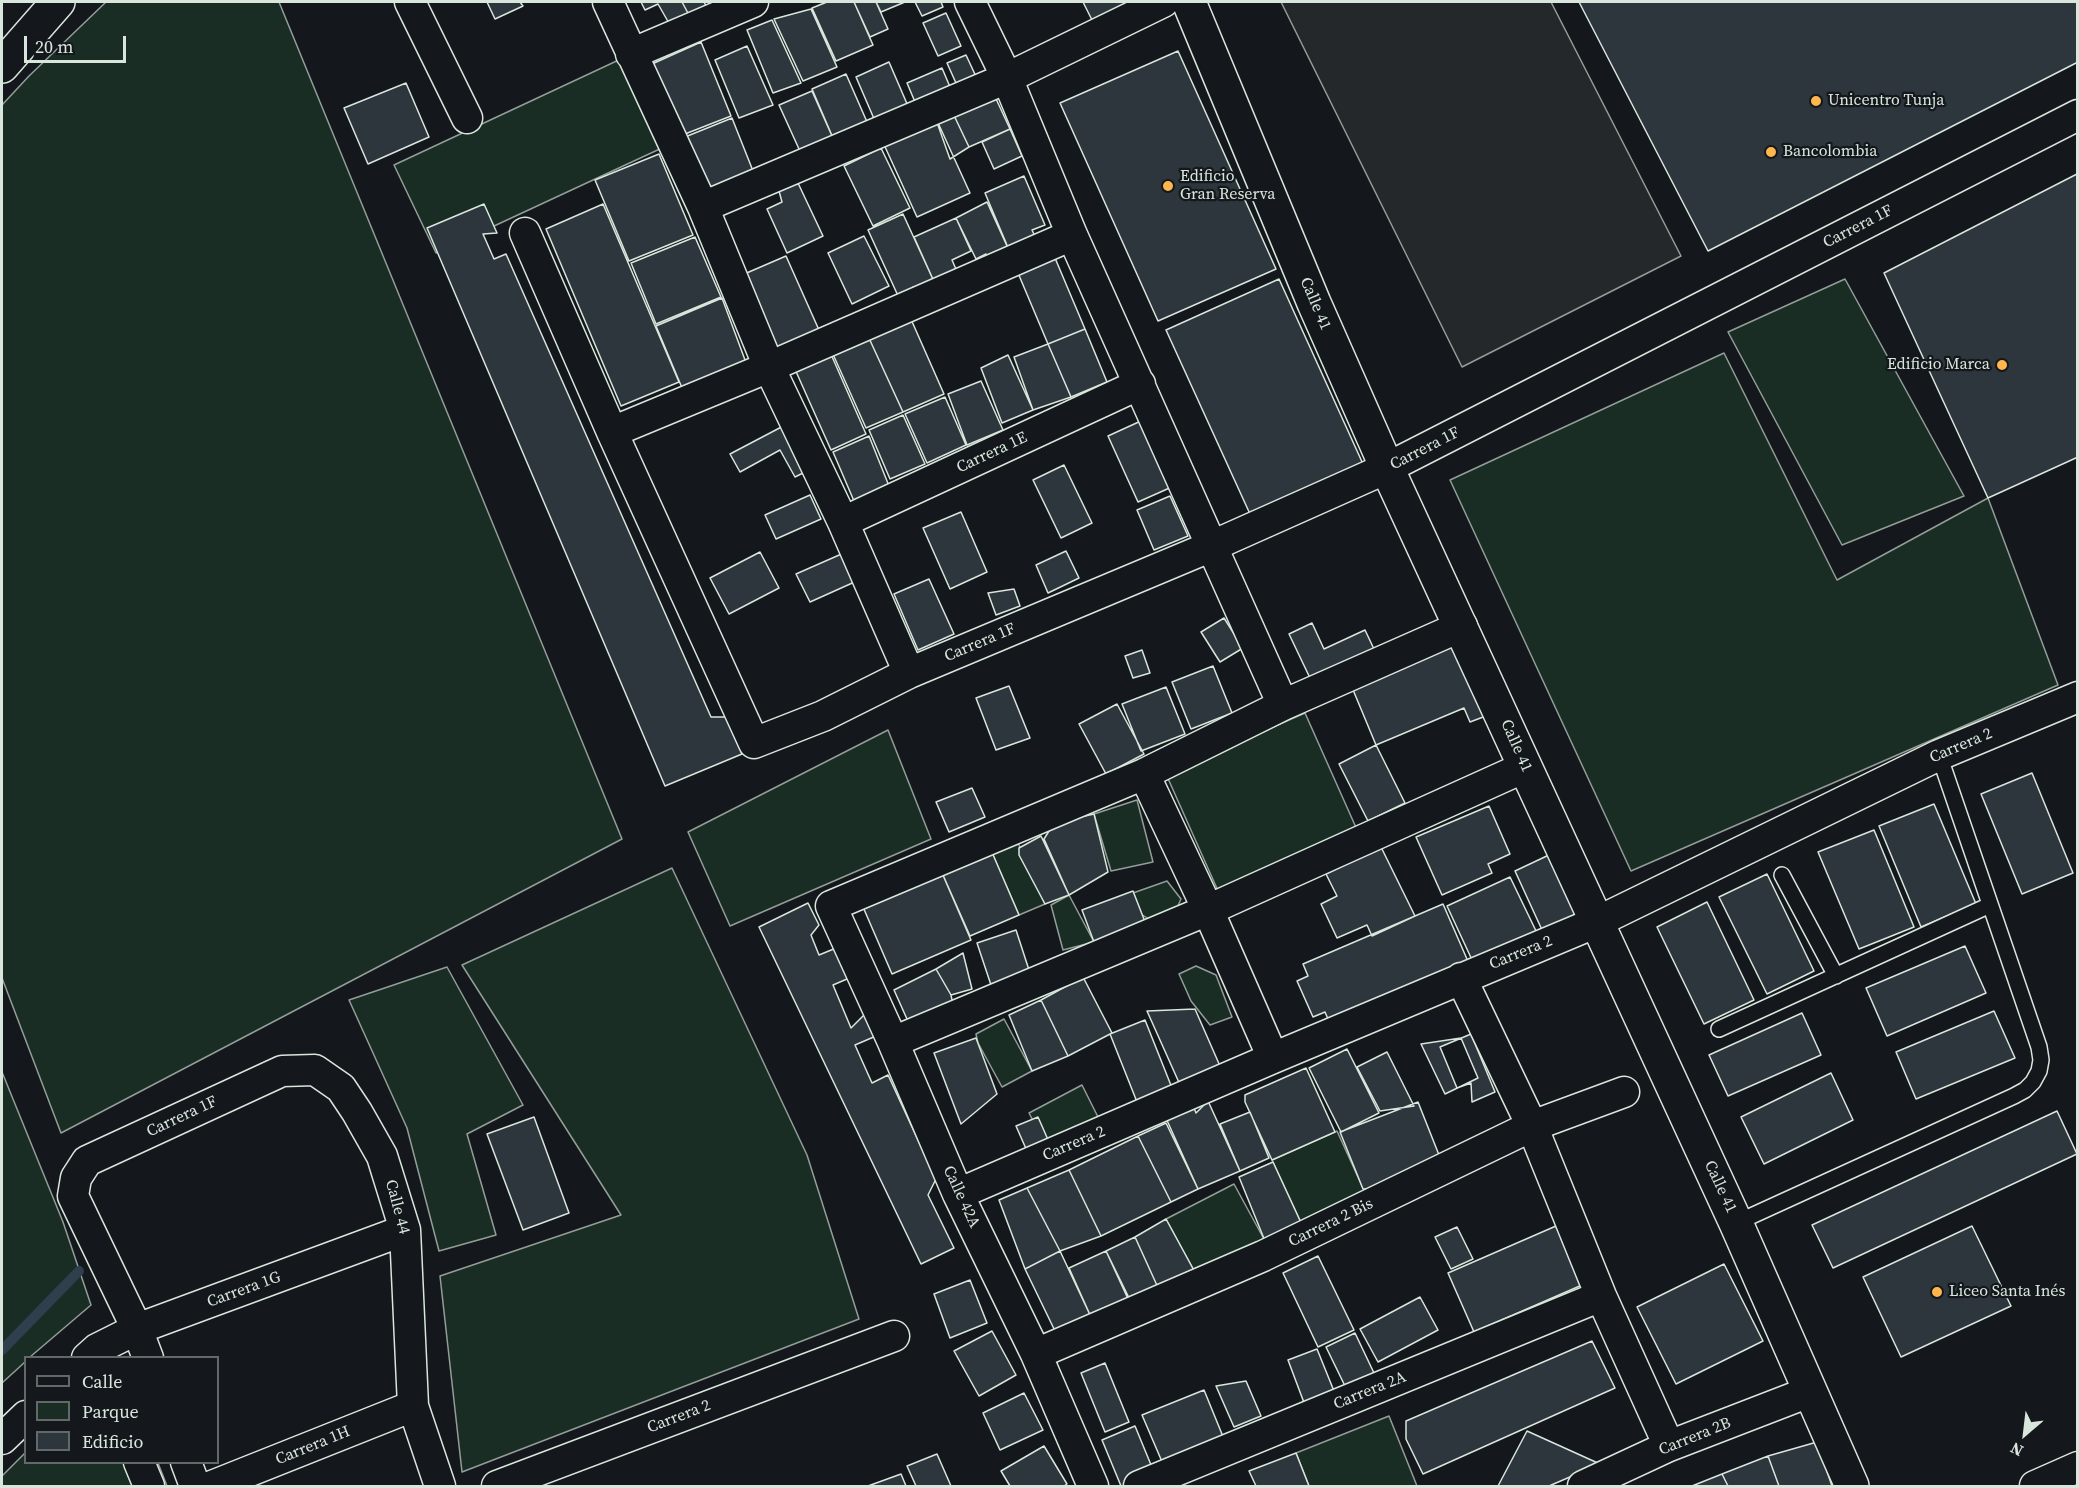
<!DOCTYPE html>
<html>
<head>
<meta charset="utf-8">
<style>
	body { margin:0 }
	#map { position:relative; width:2079px; height:1488px; overflow:hidden; background:#14181c; font-family:"Source Serif 4",serif }
	canvas { display:block }
	.frame { position:absolute; inset:0; border:3px solid #d8e6dc; pointer-events:none }
	.legend { position:absolute; left:24px; top:1356px; width:195px; height:108px; box-sizing:border-box; background:#14181c; border:2px solid #626a69; margin:0; padding:8px 10px; list-style:none; font-size:18px; color:#d8e6dc }
	.legend li { display:flex; align-items:center; gap:12px; height:30px }
	.legend b { width:30px; border:2px solid #626a69 }
	.north { position:absolute; left:1995px; top:1404px; width:60px; height:60px; -webkit-text-stroke:4px #14181c; paint-order:stroke; rotate:208deg; font-size:16px; font-weight:700; line-height:24px; text-align:center; color:#d8e6dc }
	.north::after { content:''; display:block; margin:auto; width:21px; height:27px; background:#d8e6dc; clip-path:polygon(50% 0,100% 100%,50% 72%,0 100%) }
	.scale { position:absolute; left:24px; top:36px; width:102px; height:27px; box-sizing:border-box; border:3px solid #d8e6dc; border-top:0; padding-left:8px; font-size:18px; line-height:21px; white-space:nowrap; color:#d8e6dc; -webkit-text-stroke:4px #14181c; paint-order:stroke }
</style>
</head>
<body>
<div id="map">
<canvas width="2079" height="1488"></canvas>
<div class="frame"></div>
<ul class="legend">
<li><b style="height:8px;background:#14181c"></b>Calle</li>
<li><b style="height:16px;background:#1a2d24"></b>Parque</li>
<li><b style="height:16px;background:#2c363c"></b>Edificio</li>
</ul>
<div class="north">N</div>
<div class="scale">20 m</div>
</div>
<script>
const c = document.querySelector('canvas').getContext('2d');
c.lineJoin = 'round';
function paint(path, color) { c.fillStyle = color; c.fill(path, 'evenodd'); }
const shape = rows => new Path2D(rows.map(r => 'M' + r).join(''));
function stroke(path, color, width, dash) { c.strokeStyle = color; c.lineWidth = width; c.lineCap = dash ? 'butt' : 'round'; c.setLineDash(dash || []); c.stroke(path); }
function label(font, color, halo, rows, align = 'center') {
  c.font = font + ' "Source Serif 4",serif'; c.lineWidth = 4.5; c.setLineDash([]); c.textBaseline = 'middle'; c.strokeStyle = halo; c.fillStyle = color; for (const [text, x, y, turn = 0] of rows) {
    c.save(); c.translate(x, y); c.rotate((+turn || 0) * Math.PI / 180); c.textAlign = isNaN(turn) ? turn : align; if (halo) c.strokeText(text, 0, 0); c.fillText(text, 0, 0); c.restore();
  }
}
const green = shape([
	[106,2,279,2,622,839,61,1133,2,978,2,105,29,76,106,2],
	[623,58,664,147,436,253,394,165,623,58],
	[1845,279,1964,496,1842,545,1728,332,1845,279],
	[1724,353,1837,580,1988,498,2058,685,1631,871,1450,480,1724,353],
	[1305,713,1358,832,1219,893,1166,774,1305,713],
	[888,730,931,839,730,926,688,832,888,730],
	[1137,800,1153,862,1111,871,1094,814,1137,800],
	[1015,836,1045,904,1019,915,989,846,1015,836],
	[672,868,807,1155,859,1319,462,1472,440,1276,621,1215,462,965,672,868],
	[1167,881,1181,899,1177,908,1153,922,1141,914,1133,893,1167,881],
	[1069,895,1094,942,1063,950,1051,905,1069,895],
	[1196,966,1216,975,1232,1017,1210,1025,1191,1001,1179,974,1196,966],
	[447,967,523,1105,467,1134,496,1235,439,1251,407,1128,349,1000,447,967],
	[1004,1019,1032,1071,1002,1087,978,1043,976,1034,1004,1019],
	[2,1072,63,1222,91,1305,30,1357,26,1358,25,1362,2,1383,2,1072],
	[1082,1085,1101,1123,1049,1151,1029,1113,1082,1085],
	[1337,1131,1363,1188,1378,1189,1303,1227,1272,1160,1337,1131],
	[1234,1184,1265,1241,1197,1276,1166,1219,1234,1184],
	[1389,1416,1417,1486,1309,1486,1296,1453,1389,1416],
	[25,1453,26,1462,158,1463,167,1486,2,1486,2,1476,25,1453]
]);
paint(green, '#1a2d24');
stroke(green, '#939e99', 1.5);
const parking = shape([
	[1281,2,1551,2,1681,256,1462,367,1281,2]
]);
paint(parking, '#24282b');
stroke(parking, '#939e99', 1.5);
stroke(shape([
	[2,1350,79,1271]
]), '#2f3f4d', 10);
const building = shape([
	[487,2,520,2,523,6,495,19,487,2],
	[641,2,682,2,689,15,670,25,658,4,645,10,641,2],
	[682,2,704,2,713,19,696,28,682,2],
	[827,2,854,2,873,45,836,61,812,8,827,2],
	[854,2,876,2,888,29,870,37,854,2],
	[876,2,905,2,881,12,876,2],
	[915,2,941,2,943,7,922,16,915,2],
	[1083,2,1136,2,1094,24,1083,2],
	[1579,2,2078,2,2078,62,1708,251,1579,2],
	[811,9,837,67,803,81,774,19,811,9],
	[946,13,961,46,938,56,923,23,946,13],
	[772,20,801,83,773,93,747,30,772,20],
	[701,42,731,116,685,134,652,64,701,42],
	[747,46,773,105,739,118,715,60,747,46],
	[1178,51,1276,269,1158,321,1060,103,1178,51],
	[966,55,979,83,960,92,947,63,966,55],
	[889,62,911,113,878,128,856,77,889,62],
	[942,68,953,94,918,109,907,83,942,68],
	[846,74,871,131,836,145,812,89,846,74],
	[406,83,429,137,368,164,344,108,406,83],
	[991,88,1010,129,969,147,950,107,991,88],
	[812,91,836,145,804,160,779,105,812,91],
	[950,107,969,147,950,159,934,114,950,107],
	[934,114,970,193,917,217,881,138,934,114],
	[732,118,755,176,709,194,685,137,732,118],
	[1010,129,1022,156,994,169,982,142,1010,129],
	[881,148,910,208,873,226,844,166,881,148],
	[659,154,693,235,629,261,595,180,659,154],
	[2077,174,2078,457,1988,498,1884,273,2077,174],
	[1024,176,1045,225,1032,230,1039,245,1012,257,985,193,1024,176],
	[798,183,823,236,787,253,767,209,782,202,779,191,798,183],
	[987,202,1012,257,992,266,986,254,976,259,956,218,987,202],
	[484,204,497,233,483,234,494,259,506,254,711,717,726,717,742,754,665,786,427,228,484,204],
	[603,204,679,382,621,406,546,229,603,204],
	[903,214,936,286,917,294,913,287,910,293,899,298,868,230,903,214],
	[956,218,971,251,952,260,959,276,936,286,914,237,956,218],
	[864,236,889,286,852,304,828,253,864,236],
	[695,237,721,297,656,324,631,263,695,237],
	[786,256,819,330,776,349,742,275,786,256],
	[1055,258,1085,329,1048,344,1018,273,1055,258],
	[1279,279,1363,464,1250,514,1166,330,1279,279],
	[722,298,748,368,685,395,656,326,722,298],
	[910,317,944,394,903,412,868,336,910,317],
	[1085,329,1107,382,1071,397,1048,344,1085,329],
	[868,336,903,412,866,428,832,352,868,336],
	[1048,344,1071,397,1033,410,1014,357,1048,344],
	[830,352,866,434,831,450,794,367,830,352],
	[1008,355,1033,410,1002,423,981,368,1008,355],
	[981,381,1003,430,967,445,948,394,981,381],
	[945,397,966,445,927,463,905,414,945,397],
	[903,415,925,464,890,479,869,430,903,415],
	[1143,420,1174,486,1138,502,1108,436,1143,420],
	[789,423,813,468,795,477,780,450,740,472,730,454,789,423],
	[869,436,889,486,854,501,833,452,869,436],
	[1064,465,1092,523,1061,538,1033,480,1064,465],
	[810,495,821,519,776,539,765,515,810,495],
	[1170,496,1188,536,1154,550,1137,510,1170,496],
	[961,512,987,572,950,589,923,528,961,512],
	[1066,551,1079,578,1048,593,1036,565,1066,551],
	[760,552,779,588,729,614,710,578,760,552],
	[846,552,859,580,810,602,796,574,846,552],
	[929,579,954,634,918,650,894,594,929,579],
	[1014,589,1020,606,996,615,988,593,1014,589],
	[1224,618,1243,648,1220,662,1201,632,1224,618],
	[1312,623,1324,649,1365,630,1374,649,1310,678,1289,634,1312,623],
	[1459,639,1491,714,1470,722,1464,708,1376,745,1351,685,1459,639],
	[1142,650,1150,673,1133,678,1125,656,1142,650],
	[1213,666,1232,713,1191,729,1172,682,1213,666],
	[1009,686,1030,738,996,750,976,698,1009,686],
	[1166,687,1185,734,1141,751,1122,704,1166,687],
	[1117,704,1144,754,1106,774,1079,724,1117,704],
	[1376,745,1405,803,1368,821,1339,764,1376,745],
	[2032,773,2073,873,2022,894,1981,794,2032,773],
	[972,788,985,817,949,832,936,802,972,788],
	[1934,804,1976,904,1921,927,1879,826,1934,804],
	[1489,806,1510,854,1488,864,1492,873,1442,895,1416,837,1489,806],
	[1094,814,1108,872,1069,895,1044,839,1054,823,1094,814],
	[1874,830,1914,927,1859,949,1818,852,1874,830],
	[1041,836,1069,895,1045,904,1019,855,1019,848,1041,836],
	[988,843,1019,915,970,936,939,866,988,843],
	[1381,847,1415,916,1372,936,1367,925,1337,938,1321,904,1337,896,1326,874,1381,847],
	[1551,854,1584,927,1548,943,1515,871,1551,854],
	[939,866,971,940,892,974,860,900,939,866],
	[1767,874,1814,971,1767,994,1719,897,1767,874],
	[1510,877,1537,933,1473,962,1447,906,1510,877],
	[1133,891,1147,927,1094,942,1082,910,1133,891],
	[1707,902,1754,1000,1704,1024,1657,927,1707,902],
	[808,903,819,925,811,935,819,955,841,946,854,976,833,985,851,1028,865,1014,876,1036,855,1045,872,1083,888,1075,936,1179,928,1195,954,1248,921,1264,759,927,808,903],
	[1443,904,1470,966,1331,1026,1325,1012,1313,1017,1297,981,1308,976,1303,964,1443,904],
	[1016,930,1030,973,991,985,977,943,1016,930],
	[1965,946,1986,993,1887,1036,1866,988,1965,946],
	[963,953,972,989,951,995,936,969,963,953],
	[936,969,951,995,953,1005,911,1028,894,990,936,969],
	[1083,977,1112,1033,1068,1056,1041,1000,1083,977],
	[1041,1000,1068,1056,1032,1071,1009,1015,1041,1000],
	[1195,1009,1220,1066,1181,1087,1147,1011,1195,1009],
	[1994,1011,2015,1058,1916,1099,1896,1052,1994,1011],
	[1802,1013,1821,1055,1728,1096,1709,1055,1802,1013],
	[1145,1020,1176,1098,1141,1112,1110,1034,1145,1020],
	[1471,1034,1495,1092,1472,1102,1471,1083,1457,1088,1440,1047,1471,1034],
	[976,1038,997,1094,961,1124,934,1053,976,1038],
	[1461,1038,1478,1078,1445,1094,1421,1044,1461,1038],
	[1347,1049,1379,1113,1341,1132,1309,1068,1347,1049],
	[1387,1052,1414,1106,1380,1111,1357,1067,1387,1052],
	[1306,1068,1335,1132,1272,1160,1245,1102,1245,1095,1306,1068],
	[1831,1073,1853,1120,1764,1164,1741,1117,1831,1073],
	[1191,1100,1196,1113,1208,1101,1240,1171,1198,1189,1165,1116,1191,1100],
	[1418,1102,1441,1160,1378,1189,1363,1189,1340,1132,1418,1102],
	[2057,1111,2077,1154,1833,1268,1812,1225,2057,1111],
	[1250,1112,1269,1158,1240,1171,1220,1124,1250,1112],
	[534,1117,569,1213,523,1230,487,1134,534,1117],
	[1038,1117,1049,1142,1027,1151,1016,1126,1038,1117],
	[1166,1123,1198,1189,1171,1202,1138,1136,1166,1123],
	[1138,1136,1171,1202,1101,1236,1069,1170,1138,1136],
	[1273,1162,1303,1227,1265,1241,1239,1177,1273,1162],
	[1069,1170,1101,1236,1060,1251,1027,1188,1069,1170],
	[1027,1188,1060,1251,1025,1269,999,1200,1027,1188],
	[1166,1219,1197,1276,1160,1292,1135,1237,1166,1219],
	[1556,1226,1582,1285,1474,1332,1448,1273,1556,1226],
	[1972,1226,2011,1306,1901,1357,1863,1277,1972,1226],
	[1457,1227,1473,1259,1451,1269,1435,1237,1457,1227],
	[1135,1237,1160,1292,1132,1304,1106,1251,1135,1237],
	[1060,1251,1091,1317,1056,1333,1025,1269,1060,1251],
	[1106,1251,1129,1301,1091,1317,1069,1268,1106,1251],
	[1318,1256,1354,1330,1318,1347,1283,1273,1318,1256],
	[1724,1264,1763,1341,1676,1384,1637,1307,1724,1264],
	[970,1280,987,1323,950,1338,934,1294,970,1280],
	[1420,1297,1438,1330,1378,1362,1360,1329,1420,1297],
	[992,1331,1016,1375,979,1396,954,1351,992,1331],
	[1355,1333,1374,1373,1345,1386,1326,1347,1355,1333],
	[1592,1341,1615,1388,1423,1474,1406,1439,1406,1421,1592,1341],
	[1317,1349,1336,1396,1306,1408,1288,1360,1317,1349],
	[1105,1363,1129,1422,1105,1432,1081,1373,1105,1363],
	[1246,1381,1261,1416,1234,1427,1216,1386,1246,1381],
	[1204,1390,1224,1439,1163,1464,1142,1415,1204,1390],
	[1024,1393,1043,1430,1000,1450,983,1413,1024,1393],
	[1135,1426,1156,1477,1133,1486,1121,1486,1102,1440,1135,1426],
	[1527,1431,1600,1464,1549,1486,1498,1486,1527,1431],
	[1817,1442,1832,1486,1779,1486,1768,1456,1817,1442],
	[1044,1446,1067,1484,1064,1486,1010,1486,1001,1471,1044,1446],
	[1296,1453,1309,1486,1256,1486,1249,1471,1296,1453],
	[937,1454,951,1486,916,1486,907,1466,937,1454],
	[1768,1456,1779,1486,1728,1486,1722,1474,1768,1456],
	[901,1474,906,1486,868,1486,901,1474],
	[1722,1474,1728,1486,1692,1486,1722,1474]
]);
paint(building, '#2c363c');
stroke(building, '#d8e6dc', 1.5);
const service = shape([
	[1782,875,1836,976],
	[1719,1029,1990,905],
	[1736,1223,2014,1096,2025,1090,2033,1082,2039,1071,2041,1060,2039,1047,1939,755]
]);
const minor = shape([
	[410,2,467,118],
	[608,2,703,207,769,367,843,522,909,673],
	[970,2,1007,78,1072,235,1283,705],
	[631,54,753,2],
	[703,207,1007,78,1163,2],
	[525,233,612,432,754,743,823,716,909,673,1212,546,1387,468,2078,115],
	[612,432,769,367,1072,235],
	[843,522,1140,384],
	[1144,774,1208,910,1273,1058],
	[1461,978,1532,1126,1601,1296,1669,1446],
	[893,1042,1208,910,1525,767],
	[958,1194,1273,1058,1597,922,1939,755,2078,697],
	[1036,1354,1263,1256,1532,1126,1624,1092],
	[87,1358,97,1349,137,1329,405,1230],
	[148,1358,137,1329,73,1196,76,1178,87,1161,282,1071,315,1070,341,1088,357,1112,382,1156,405,1230,413,1406,440,1486],
	[2,1439,26,1416],
	[139,1462,149,1486],
	[186,1462,195,1486],
	[212,1486,413,1406],
	[497,1486,894,1336],
	[1093,1486,1036,1354,958,1194,893,1042,831,906,1144,774,1283,705,1462,626],
	[1139,1486,1601,1296],
	[1583,1486,1669,1446,1809,1392],
	[2035,1486,2078,1467]
]);
const tertiary = shape([
	[1189,2,1314,303,1387,468,1736,1223,1852,1486]
]);
const secondary = shape([
	[2,66,58,2]
]);
stroke(service, '#d8e6dc', 18);
stroke(minor, '#d8e6dc', 33);
stroke(tertiary, '#d8e6dc', 36);
stroke(secondary, '#d8e6dc', 36);
stroke(service, '#14181c', 15);
stroke(minor, '#14181c', 30);
stroke(tertiary, '#14181c', 33);
stroke(secondary, '#14181c', 33);
for (const [x, y, r, color] of [
	[1816,101,6,"#ffb74d"],
	[1771,152,6,"#ffb74d"],
	[1168,186,6,"#ffb74d"],
	[2002,365,6,"#ffb74d"],
	[1937,1292,6,"#ffb74d"]
]) { const dot = new Path2D(); dot.arc(x, y, r, 0, 2 * Math.PI); c.fillStyle = color; c.fill(dot); stroke(dot, '#14181c', 2); }
label('16px', '#d8e6dc', '#14181c', [
	["Unicentro Tunja",1828,101],
	["Bancolombia",1783,152],
	["Edificio",1180,177],
	["Gran Reserva",1180,195],
	["Edificio Marca",1990,365,"right"],
	["Liceo Santa Inés",1949,1292]
], 'left');
label('16px', '#d8e6dc', '#14181c', [
	["Carrera 1F",1858,227,-27],
	["Calle 41",1315,304,67],
	["Carrera 1F",1425,449,-27],
	["Carrera 1E",992,453,-25],
	["Carrera 1F",980,643,-23],
	["Calle 41",1516,746,66],
	["Carrera 2",1961,746,-23],
	["Carrera 2",1521,953,-22],
	["Carrera 1F",182,1117,-25],
	["Carrera 2",1074,1144,-23],
	["Calle 41",1720,1187,65],
	["Calle 42A",961,1197,65],
	["Calle 44",397,1207,75],
	["Carrera 2 Bis",1331,1223,-26],
	["Carrera 1G",244,1290,-20],
	["Carrera 2A",1370,1391,-22],
	["Carrera 2",679,1417,-21],
	["Carrera 2B",1695,1437,-22],
	["Carrera 1H",313,1446,-22]
]);
</script>
</body>
</html>
